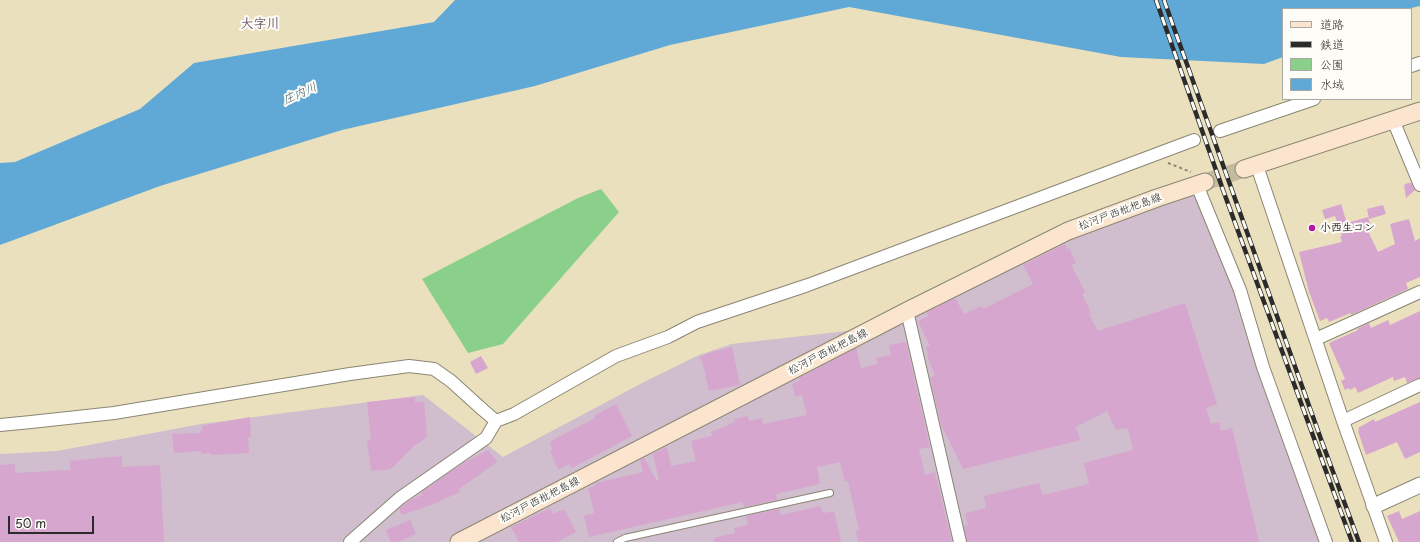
<!DOCTYPE html>
<html>
<head>
<meta charset="utf-8">
<style>
	body { margin:0 }
	#map { position:relative; width:1420px; height:542px; overflow:hidden; background:#eae0bd; font-family:"Playpen Sans","Klee One",sans-serif }
	canvas { display:block }
	.legend { position:absolute; left:1282px; top:8px; width:130px; height:92px; box-sizing:border-box; background:#fdfcf7; border:1px solid #a9a8a5; margin:0; padding:5px 7px; list-style:none; font-size:12px; color:#2b2b2b }
	.legend li { display:flex; align-items:center; gap:8px; height:20px }
	.legend b { width:20px; border:1px solid #a9a8a5 }
	.scale { position:absolute; left:8px; top:516px; width:86px; height:18px; box-sizing:border-box; border:2px solid #2b2b2b; border-top:0; padding-left:5px; font-size:12px; line-height:14px; white-space:nowrap; color:#2b2b2b; -webkit-text-stroke:3px #fdfcf7; paint-order:stroke }
</style>
</head>
<body>
<div id="map">
<canvas width="1420" height="542"></canvas>
<ul class="legend">
<li><b style="height:5px;background:#fce5cf"></b>道路</li>
<li><b style="height:5px;background:#2b2b2b"></b>鉄道</li>
<li><b style="height:11px;background:#8ad08b"></b>公園</li>
<li><b style="height:11px;background:#60a9d7"></b>水域</li>
</ul>
<div class="scale">50 m</div>
</div>
<script>
const c = document.querySelector('canvas').getContext('2d');
c.lineJoin = 'round';
function paint(path, color) { c.fillStyle = color; c.fill(path, 'evenodd'); }
const shape = rows => new Path2D(rows.map(r => 'M' + r).join(''));
function stroke(path, color, width, dash) { c.strokeStyle = color; c.lineWidth = width; c.lineCap = dash ? 'butt' : 'round'; c.setLineDash(dash || []); c.stroke(path); }
function label(font, color, halo, rows, align = 'center') {
  c.font = font + ' "Playpen Sans","Klee One",sans-serif'; c.lineWidth = 4; c.setLineDash([]); c.textBaseline = 'middle'; c.strokeStyle = halo; c.fillStyle = color; for (const [text, x, y, turn = 0] of rows) {
    c.save(); c.translate(x, y); c.rotate((+turn || 0) * Math.PI / 180); c.textAlign = isNaN(turn) ? turn : align; if (halo) c.strokeText(text, 0, 0); c.fillText(text, 0, 0); c.restore();
  }
}
paint(shape([
	[1193,195,1199,199,1234,286,1321,542,0,542,0,454,57,451,201,424,423,395,503,457,644,382,699,355,732,344,900,325,919,314,1071,238,1122,219]
]), '#d0bdcd');
paint(shape([
	[601,189,619,212,503,344,468,353,422,279,578,198]
]), '#8ad08b');
paint(shape([
	[455,0,1420,0,1420,6,1407,9,1283,9,1283,57,1264,64,1121,57,849,7,670,45,535,86,342,130,160,186,0,245,0,163,15,162,140,109,194,63,434,22]
]), '#60a9d7');
paint(shape([
	[1408,183,1411,183,1415,190,1406,198,1404,185],
	[1341,204,1347,223,1368,217,1372,230,1368,231,1378,252,1395,244,1390,224,1409,219,1415,241,1420,238,1420,277,1406,283,1408,289,1351,315,1351,313,1329,322,1327,318,1320,321,1309,292,1299,252,1342,242,1340,236,1342,236,1335,216,1325,219,1322,210],
	[1383,205,1386,214,1369,219,1367,209],
	[1065,244,1067,249,1069,248,1076,263,1071,265,1085,292,1082,294,1091,313,1089,314,1098,331,1185,303,1217,404,1206,408,1211,424,1219,422,1221,431,1232,428,1259,542,967,542,964,526,968,525,965,513,986,508,984,496,1039,483,1043,495,1089,484,1084,463,1133,450,1128,428,1122,429,1121,428,1116,430,1107,411,1075,427,1081,440,963,469,941,425,930,377,935,376,927,355,928,355,926,347,930,346,918,321,928,316,927,312,955,298,964,314,982,306,983,309,1033,284,1023,265],
	[1420,311,1420,378,1407,383,1405,377,1394,381,1393,377,1358,393,1355,387,1350,390,1349,388,1345,390,1341,381,1345,379,1329,343,1358,330,1357,329,1369,323,1371,328,1388,320,1390,325],
	[906,342,930,447,919,449,925,475,935,472,952,542,858,542,856,531,859,530,848,481,845,482,840,462,817,467,820,484,776,494,777,500,744,507,743,502,589,537,584,516,594,513,588,488,596,486,595,483,643,472,640,460,644,458,657,481,659,480,653,454,667,447,671,466,696,461,691,441,712,436,711,432,735,422,734,419,748,416,749,421,762,418,763,424,807,415,802,395,795,396,792,384,800,380,799,378,856,348,861,368,878,364,876,358,891,355,889,345],
	[732,347,740,385,709,391,703,364,699,357,712,352],
	[481,356,488,368,476,374,470,362],
	[415,397,415,402,424,402,427,436,417,445,417,443,391,469,378,471,378,470,371,471,367,440,371,440,367,402],
	[1420,402,1420,452,1405,459,1397,442,1366,455,1358,431,1359,430,1358,428,1374,419,1375,422],
	[616,404,632,436,574,467,571,468,569,464,558,470,550,451,553,450,550,444,551,441,595,418,594,416],
	[250,417,251,437,248,437,249,453,211,455,210,453,201,454,201,451,174,453,172,434,200,433,200,431,203,430,202,426],
	[488,450,497,462,459,489,460,492,431,505,402,515,399,509,405,504,412,499,422,495,421,492,462,464],
	[122,456,122,467,160,465,164,542,0,542,0,465,15,464,15,473,70,470,70,461],
	[821,506,822,512,824,512,825,513,834,511,841,542,714,542,714,538,735,533,734,528,748,525,746,516,779,509,781,515],
	[550,508,553,514,564,509,576,532,557,542,519,542,511,527],
	[1399,511,1402,519,1420,511,1420,542,1399,542,1387,516],
	[410,520,416,534,398,542,391,542,386,530]
]), '#d7a6cf');
stroke(shape([
	[1205,182,1244,169]
]), '#c4bca0', 17, [17, 8]);
const service = shape([
	[617,542,625,538,830,493]
]);
const minor = shape([
	[1411,66,1420,63],
	[1393,120,1420,185],
	[1220,131,1314,99],
	[1257,166,1343,421,1386,542],
	[1197,185,1240,290,1263,367,1326,542],
	[907,311,960,542],
	[1316,339,1420,292],
	[1343,421,1420,385],
	[0,425,31,422,114,413,350,374,409,366,434,369,451,381,483,410,496,421,514,414,616,356,668,337,697,322,808,285,1194,140],
	[350,542,400,498,486,438,496,421]
]);
const tertiary = shape([
	[1374,506,1420,485]
]);
const secondary = shape([
	[1244,169,1420,111],
	[459,542,907,311,1068,231,1157,198,1205,182]
]);
stroke(service, '#8a8674', 8);
stroke(minor, '#8a8674', 14);
stroke(tertiary, '#8a8674', 17);
stroke(secondary, '#8a8674', 19);
stroke(shape([
	[1168,163,1191,172]
]), '#8a8674', 2, [3, 3]);
stroke(service, '#fff', 6);
stroke(minor, '#fff', 12);
stroke(tertiary, '#fff', 15);
stroke(secondary, '#fce5cf', 17);
const rail = shape([
	[1156,0,1223,190,1352,542],
	[1164,0,1322,442,1359,542]
]);
stroke(rail, '#2b2b2b', 4.5);
stroke(rail, '#fdfcf7', 3, [9]);
for (const [x, y, r, color] of [
	[1312,228,4,"#b5179e"]
]) { const dot = new Path2D(); dot.arc(x, y, r, 0, 2 * Math.PI); c.fillStyle = color; c.fill(dot); stroke(dot, '#fdfcf7', 1.5); }
label('11px', '#2b2b2b', '#fdfcf7', [
	["松河戸西枇杷島線",1120,212,-20],
	["松河戸西枇杷島線",828,352,-27],
	["松河戸西枇杷島線",540,500,-27]
]);
label('bold 11px', '#2b2b2b', '#fdfcf7', [
	["小西生コン",1320,228]
], 'left');
label('italic 12px', '#405d70', '#fdfcf7', [
	["庄内川",300,94,-24]
]);
label('bold 13px', '#675664', '#fdfcf7', [
	["大字川",260,24]
]);
</script>
</body>
</html>
